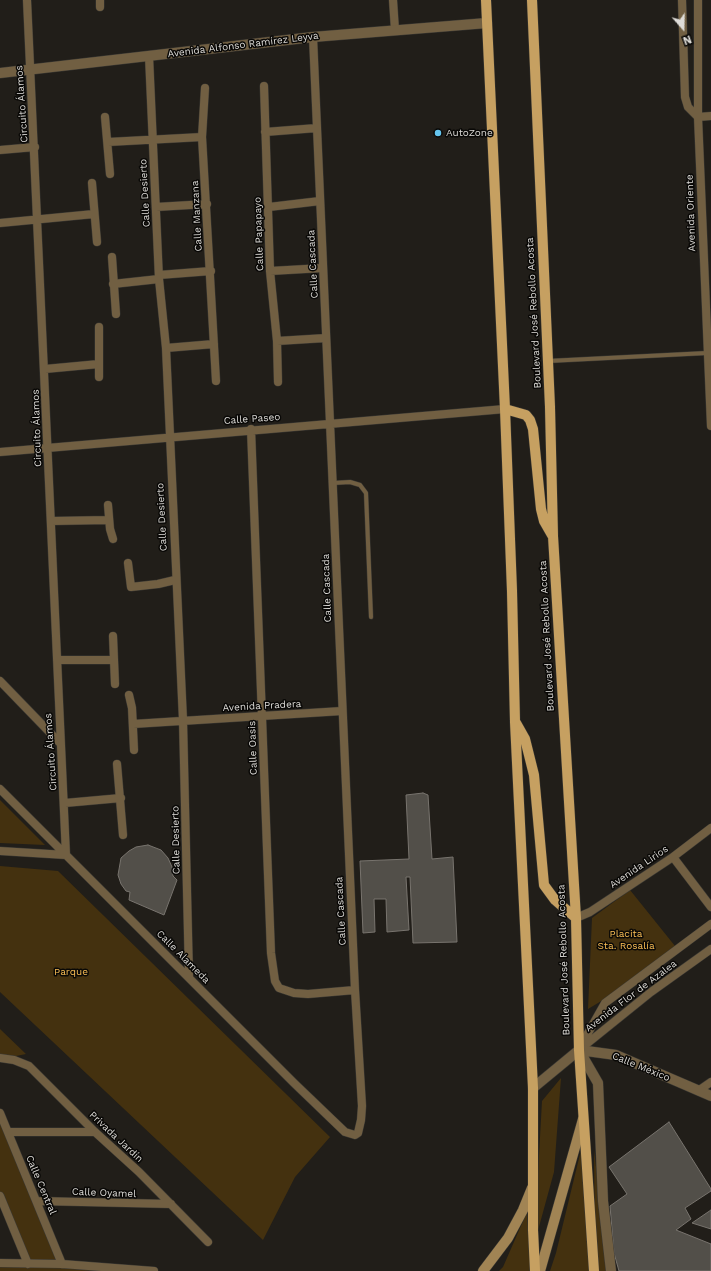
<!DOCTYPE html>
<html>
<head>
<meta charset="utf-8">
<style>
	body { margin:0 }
	#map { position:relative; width:711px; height:1271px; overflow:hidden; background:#211e19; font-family:"Work Sans",sans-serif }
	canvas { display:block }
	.north { position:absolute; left:663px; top:8px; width:40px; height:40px; -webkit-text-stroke:3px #090806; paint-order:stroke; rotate:160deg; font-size:11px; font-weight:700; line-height:16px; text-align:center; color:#dedcd8 }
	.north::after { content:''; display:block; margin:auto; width:14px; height:18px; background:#dedcd8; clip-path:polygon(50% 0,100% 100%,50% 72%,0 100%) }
</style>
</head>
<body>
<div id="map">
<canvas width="711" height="1271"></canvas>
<div class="north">N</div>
</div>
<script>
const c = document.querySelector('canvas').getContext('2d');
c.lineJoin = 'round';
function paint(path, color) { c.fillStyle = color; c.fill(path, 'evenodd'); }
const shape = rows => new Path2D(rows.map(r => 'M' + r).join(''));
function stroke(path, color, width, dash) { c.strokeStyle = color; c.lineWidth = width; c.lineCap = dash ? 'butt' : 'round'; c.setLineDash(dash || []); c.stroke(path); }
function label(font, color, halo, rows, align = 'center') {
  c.font = font + ' "Work Sans",sans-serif'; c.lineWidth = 3; c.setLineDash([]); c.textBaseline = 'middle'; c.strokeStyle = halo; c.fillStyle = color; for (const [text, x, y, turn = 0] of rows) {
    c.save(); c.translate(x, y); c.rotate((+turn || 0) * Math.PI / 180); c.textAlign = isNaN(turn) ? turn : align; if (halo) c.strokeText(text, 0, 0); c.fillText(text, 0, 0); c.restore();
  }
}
paint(shape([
	[0,800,45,845,0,843],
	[0,866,58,871,330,1137,295,1177,263,1240,0,992],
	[630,890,675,946,603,1000,588,1009,592,918],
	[0,1029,26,1054,11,1057,0,1056],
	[561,1078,554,1172,534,1245,542,1101],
	[0,1120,61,1264,28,1263,0,1193],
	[582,1146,590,1271,550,1271,556,1253],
	[594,1150,608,1267,609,1271,595,1271],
	[527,1212,531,1271,499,1271,503,1267],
	[0,1264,142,1271,0,1271]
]), '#44310f');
const building = shape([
	[423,793,428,795,432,859,453,857,457,942,413,943,410,877,406,877,409,930,387,932,386,899,374,899,375,932,363,933,360,861,409,859,406,795,423,793],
	[148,845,161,850,168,858,172,867,173,876,177,880,164,915,129,900,130,892,126,891,121,884,118,875,121,858,129,851,136,847,148,845],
	[669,1122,711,1189,711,1191,685,1208,691,1219,676,1230,711,1244,711,1271,619,1271,614,1253,610,1206,627,1194,609,1167,669,1122],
	[711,1210,711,1229,692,1223,711,1210]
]);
paint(building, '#524f49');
stroke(building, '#78746e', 1);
const service = shape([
	[548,361,707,353],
	[333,483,350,482,360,485,366,493,371,617]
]);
const minor = shape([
	[100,0,100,7],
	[393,0,395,30],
	[682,0,685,97,688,107,698,117],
	[698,0,698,117,711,426],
	[149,56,159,279,166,348,183,720,189,976],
	[264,86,270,271,277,341,278,382],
	[205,88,202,137,216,381],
	[105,117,110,174],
	[698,117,711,116],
	[265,132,317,128],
	[108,142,202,137],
	[0,150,35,147],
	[92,183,97,242],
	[156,207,207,204],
	[269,207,320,201],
	[0,223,94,214],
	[112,257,116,314],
	[270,271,323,268],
	[159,275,211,271],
	[113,284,159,279],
	[99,327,99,377],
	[277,341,326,338],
	[166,348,214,344],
	[45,369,99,364],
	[251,429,271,953,275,981,279,988,294,993,308,994,355,990],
	[0,452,505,409],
	[108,505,110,529,113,539],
	[51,521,109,520],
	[128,563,131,587,158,584,175,580],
	[113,636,115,684],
	[57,660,114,660],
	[0,681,60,743],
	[129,695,132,708,134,750],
	[133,724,342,711],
	[117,764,123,835],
	[0,789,294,1083,345,1132,355,1135,358,1133,361,1120,362,1106,355,990,313,37],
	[65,803,121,798],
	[0,851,66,855,27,0],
	[673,857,711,907],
	[576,918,590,912,673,857,711,828],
	[584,1046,651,992,711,949],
	[579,1049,605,1003,711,924],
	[0,1058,14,1060,29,1066,95,1132,139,1172,208,1242],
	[698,1091,711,1082],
	[0,1113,62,1264],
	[8,1132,95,1132],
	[0,1196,28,1264],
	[37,1201,171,1204],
	[0,1263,62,1264,154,1271]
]);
const tertiary = shape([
	[0,73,313,37,487,23],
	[579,1050,598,1083,603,1201,611,1271],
	[533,1088,579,1050,616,1055,711,1096]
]);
const secondary = shape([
	[483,1271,508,1238,523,1210,532,1188],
	[540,1271,583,1119]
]);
const primary = shape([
	[486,0,505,409,512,591,515,722,533,1088,533,1230,535,1271],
	[532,0,550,407,553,536,576,918,579,1050,594,1271],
	[505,409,526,415,530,420,533,429,541,509,544,521,552,535],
	[516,723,525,739,534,775,544,885,555,900,576,918]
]);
stroke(service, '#3b3934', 5);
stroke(minor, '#3b3934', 9);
stroke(tertiary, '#3b3934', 11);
stroke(secondary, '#3b3934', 11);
stroke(primary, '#3b3934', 11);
stroke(service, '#715f42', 4);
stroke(minor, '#715f42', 8);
stroke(tertiary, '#715f42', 10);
stroke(secondary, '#a18454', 10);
stroke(primary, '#c6a061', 10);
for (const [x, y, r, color] of [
	[438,133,4,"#65c5ee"]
]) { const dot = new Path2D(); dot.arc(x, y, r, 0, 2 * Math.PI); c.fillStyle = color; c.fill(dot); stroke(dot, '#090806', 1.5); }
label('10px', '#dedcd8', '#090806', [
	["Avenida Alfonso Ramírez Leyva",243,45,-7],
	["Circuito Álamos",22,104,-94],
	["Calle Desierto",145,193,-93],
	["Avenida Oriente",691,213,-92],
	["Calle Manzana",197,216,-93],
	["Calle Papapayo",259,234,-92],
	["Calle Cascada",313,264,-93],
	["Boulevard José Rebollo Acosta",534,313,-93],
	["Calle Paseo",252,419,-4],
	["Circuito Álamos",37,428,-92],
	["Calle Desierto",162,517,-93],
	["Calle Cascada",327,588,-92],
	["Boulevard José Rebollo Acosta",547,636,-93],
	["Avenida Pradera",262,706,-3],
	["Calle Oasis",253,748,-92],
	["Circuito Álamos",51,752,-94],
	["Calle Desierto",176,840,-91],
	["Avenida Lirios",639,867,-34],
	["Calle Cascada",341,911,-93],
	["Calle Alameda",183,957,45],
	["Boulevard José Rebollo Acosta",564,960,-92],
	["Avenida Flor de Azalea",631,996,-37],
	["Calle México",641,1067,22],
	["Privada Jardín",116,1137,43],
	["Calle Central",41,1185,67],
	["Calle Oyamel",104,1193,2]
]);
label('10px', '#dedcd8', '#090806', [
	["AutoZone",446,133]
], 'left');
label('10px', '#fbbf55', '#090806', [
	["Placita",626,934],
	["Sta. Rosalía",626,946],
	["Parque",71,972]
]);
</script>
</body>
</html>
